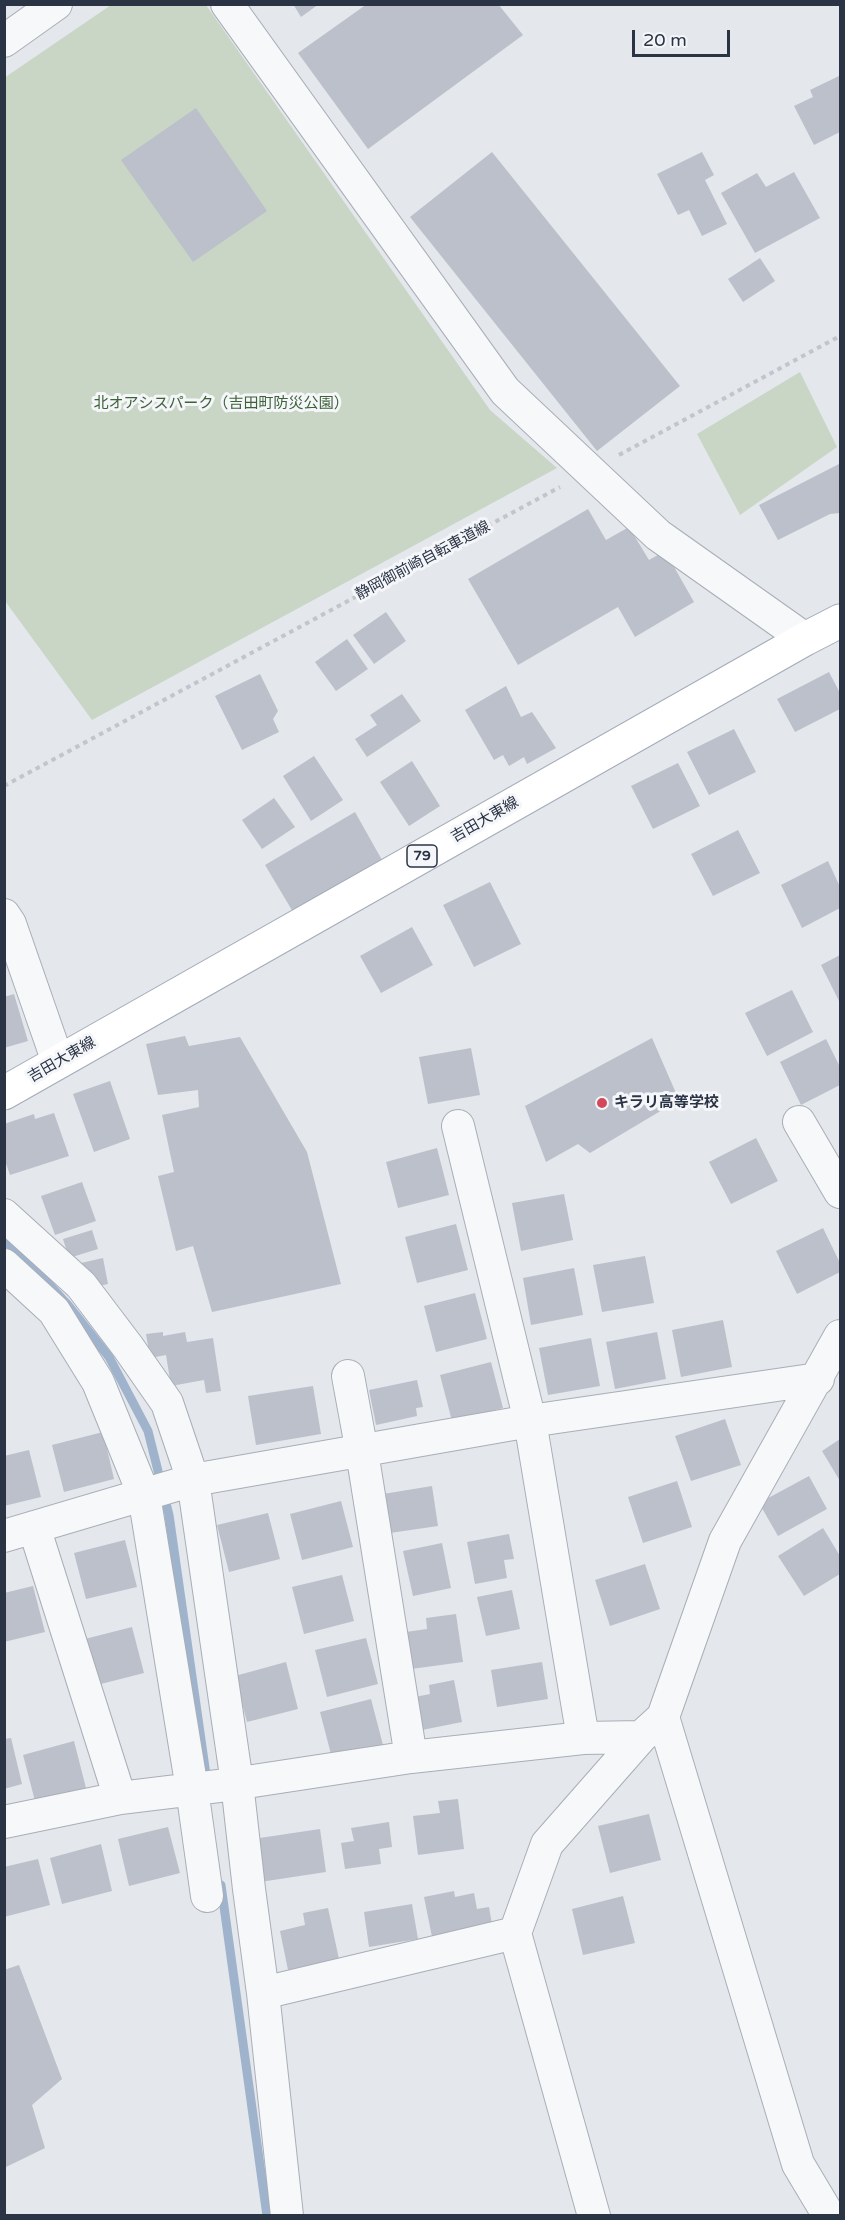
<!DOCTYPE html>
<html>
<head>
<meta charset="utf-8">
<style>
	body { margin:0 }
	#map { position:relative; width:845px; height:2220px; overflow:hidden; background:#e4e7ec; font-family:"Varela Round",sans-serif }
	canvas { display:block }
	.frame { position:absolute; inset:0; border:6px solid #2b3445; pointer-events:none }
	.scale { position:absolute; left:632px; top:30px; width:98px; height:27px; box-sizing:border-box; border:3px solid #2b3445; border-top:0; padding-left:8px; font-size:18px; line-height:21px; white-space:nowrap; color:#2b3445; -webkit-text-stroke:4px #f4f6f9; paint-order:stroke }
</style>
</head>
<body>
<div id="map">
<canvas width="845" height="2220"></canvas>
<div class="frame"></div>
<div class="scale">20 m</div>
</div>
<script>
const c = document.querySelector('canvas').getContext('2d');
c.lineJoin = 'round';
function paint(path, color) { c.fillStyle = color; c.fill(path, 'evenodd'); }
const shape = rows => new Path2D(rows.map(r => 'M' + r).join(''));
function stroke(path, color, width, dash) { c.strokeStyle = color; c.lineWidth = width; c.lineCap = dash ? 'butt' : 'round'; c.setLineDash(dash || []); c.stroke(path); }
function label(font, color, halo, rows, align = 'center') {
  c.font = font + ' "Varela Round","Noto Sans JP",sans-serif'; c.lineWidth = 6; c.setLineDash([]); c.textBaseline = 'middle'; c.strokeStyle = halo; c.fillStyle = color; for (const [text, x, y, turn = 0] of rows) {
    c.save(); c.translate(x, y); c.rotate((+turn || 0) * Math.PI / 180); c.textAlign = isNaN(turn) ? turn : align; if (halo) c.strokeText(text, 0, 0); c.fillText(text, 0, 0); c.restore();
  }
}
paint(shape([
	[111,5,206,5,490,410,557,468,92,720,5,601,4,78],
	[800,372,837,447,740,515,697,434]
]), '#c9d6c5');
stroke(shape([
	[4,1240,21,1254,68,1305,109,1357,148,1431,169,1515,207,1782],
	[221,1885,267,2216]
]), '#9fb4cc', 9);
paint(shape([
	[293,4,319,4,301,17],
	[367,4,498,4,523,35,368,149,298,53],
	[839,76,840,80,840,132,814,145,794,106,813,97,810,90],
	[196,108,267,211,193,262,121,160],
	[492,152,680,386,597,451,410,217],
	[702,152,714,175,705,180,727,224,702,236,689,210,678,215,657,174],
	[794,172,820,218,755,253,721,193,757,173,766,187],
	[760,258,775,281,743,302,728,279],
	[839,464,840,513,830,514,778,540,759,505],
	[588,509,606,540,629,527,649,560,665,551,694,602,635,637,618,607,518,665,468,579],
	[386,612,406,641,374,664,353,635],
	[347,639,368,669,336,691,315,662],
	[829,672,840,693,840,709,795,732,777,699],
	[260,674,278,711,273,719,279,732,242,750,215,696],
	[506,686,521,717,532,712,556,748,527,764,524,757,509,766,503,755,494,760,465,710],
	[402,694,421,721,367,757,355,739,377,725,370,715],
	[734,729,756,772,709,795,687,752],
	[314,756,343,800,311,821,283,776],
	[412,761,440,806,409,826,380,782],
	[678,763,700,806,653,829,631,786],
	[274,798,295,827,262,849,242,820],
	[355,812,382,860,293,912,265,865],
	[738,830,760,873,713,896,691,854],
	[828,861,840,887,840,908,802,928,781,885],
	[490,882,521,944,474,967,443,905],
	[412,927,433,965,381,993,360,956],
	[840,955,840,1003,821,965],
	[792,990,813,1032,767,1056,745,1013],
	[14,994,28,1041,4,1048,4,997],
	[185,1036,189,1046,240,1037,307,1152,341,1284,212,1312,193,1246,176,1251,158,1176,174,1172,162,1115,199,1107,198,1090,158,1095,146,1044],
	[652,1038,679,1100,590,1153,578,1144,546,1162,525,1106],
	[826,1039,840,1067,840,1085,801,1105,780,1062],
	[471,1048,480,1095,428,1104,419,1057],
	[110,1081,130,1139,94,1152,73,1094],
	[54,1113,69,1156,10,1175,4,1158,4,1124,34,1114,35,1119],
	[756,1138,778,1181,731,1204,709,1162],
	[437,1148,449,1195,398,1208,386,1162],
	[82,1182,96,1221,55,1235,41,1196],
	[564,1194,573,1240,521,1251,512,1203],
	[456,1224,468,1270,417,1283,405,1237],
	[823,1228,840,1263,840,1272,797,1294,776,1251],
	[92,1230,98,1249,69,1258,63,1239],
	[645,1256,654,1303,602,1312,593,1265],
	[103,1258,108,1284,94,1287,83,1276,81,1263],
	[574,1268,583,1315,531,1325,523,1278],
	[475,1293,487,1339,436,1352,424,1306],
	[723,1320,732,1367,681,1377,672,1330],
	[163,1332,163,1336,185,1332,187,1342,213,1338,221,1391,206,1393,204,1380,171,1386,166,1355,150,1358,146,1334],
	[657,1332,666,1379,615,1389,606,1342],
	[591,1338,600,1386,548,1395,539,1348],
	[491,1362,503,1408,452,1421,440,1375],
	[417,1380,423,1407,416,1408,417,1416,376,1425,369,1390],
	[313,1386,321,1434,256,1445,248,1396],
	[725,1419,741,1465,691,1481,675,1436],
	[103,1432,114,1479,64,1492,52,1445],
	[840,1439,840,1481,822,1451],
	[29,1450,41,1497,4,1506,4,1456],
	[809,1476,827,1509,778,1536,759,1503],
	[677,1481,692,1527,643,1543,628,1497],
	[432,1486,438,1526,390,1533,383,1494],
	[341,1501,353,1547,302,1560,290,1514],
	[268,1513,280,1559,229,1572,217,1525],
	[823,1528,840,1556,840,1574,804,1596,778,1556],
	[509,1534,514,1559,504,1560,507,1578,475,1584,467,1542],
	[125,1540,137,1587,86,1599,74,1553],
	[442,1543,451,1588,413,1596,403,1551],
	[645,1564,660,1609,610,1626,595,1580],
	[342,1575,354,1621,304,1634,292,1587],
	[33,1586,45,1632,4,1642,4,1593],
	[512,1590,520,1629,486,1636,477,1597],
	[456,1614,463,1662,411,1669,406,1632,427,1629,426,1618],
	[132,1627,144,1673,93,1686,81,1640],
	[366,1638,378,1684,327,1697,315,1650],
	[286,1662,298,1709,247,1722,235,1676],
	[542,1662,548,1699,497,1707,491,1670],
	[454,1680,462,1722,422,1730,415,1697,430,1694,429,1685],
	[371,1699,383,1745,332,1758,320,1712],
	[11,1738,22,1784,4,1789,4,1739],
	[74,1741,86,1788,35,1801,23,1755],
	[458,1799,464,1849,418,1855,413,1816,440,1813,438,1801],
	[649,1814,661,1860,610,1873,598,1826],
	[389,1822,392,1847,379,1849,381,1864,345,1869,341,1843,354,1841,351,1828],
	[168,1827,180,1873,129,1886,118,1839],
	[320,1829,326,1872,260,1882,253,1839],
	[101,1844,112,1891,62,1904,50,1858],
	[38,1859,50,1905,4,1917,4,1867],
	[454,1891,455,1897,474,1893,477,1909,489,1907,492,1924,432,1937,424,1897],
	[623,1896,635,1943,583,1955,572,1909],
	[412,1904,418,1939,369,1947,364,1912],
	[328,1908,339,1959,288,1970,280,1931,305,1925,303,1913],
	[19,1965,62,2079,32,2105,45,2148,4,2168,4,1970]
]), '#bbc0ca');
const minor = shape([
	[227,4,505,391,658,535,805,639],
	[4,41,56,4],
	[4,915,10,924,58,1062],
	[799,1122,840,1192],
	[458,1126,530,1421,583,1738],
	[4,1215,81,1285,128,1347,167,1403,193,1480,237,1783,249,1889,263,1993,287,2216],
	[4,1265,54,1311,98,1382,144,1495,192,1789,207,1896],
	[348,1376,362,1452,411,1757],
	[34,1527,120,1798],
	[4,1536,193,1480,530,1421,818,1379],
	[663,1717,798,2164,829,2216],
	[4,1822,120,1798,227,1785,411,1757,583,1738,641,1737],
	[263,1993,515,1933],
	[594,2216,515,1933,547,1844,641,1737,663,1717,725,1541,840,1336]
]);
const major = shape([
	[4,1093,805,639,840,621]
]);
stroke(minor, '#a9aeb7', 34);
stroke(major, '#a3abb8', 35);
stroke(shape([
	[619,455,840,336],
	[4,786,560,487]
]), '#c2c5cb', 4, [4.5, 4.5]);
stroke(minor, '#f7f8fa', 32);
stroke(major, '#fff', 33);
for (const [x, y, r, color] of [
	[602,1103,6,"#d1495b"]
]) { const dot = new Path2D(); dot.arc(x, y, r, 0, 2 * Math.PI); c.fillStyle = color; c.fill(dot); stroke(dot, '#f4f6f9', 2); }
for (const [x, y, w] of [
	[422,856,30]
]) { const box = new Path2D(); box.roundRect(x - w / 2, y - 11, w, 22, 4.5); c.fillStyle = '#f4f6f9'; c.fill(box); stroke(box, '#2b3445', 1.5); }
label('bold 14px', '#2b3445', null, [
	["79",422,856]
]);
label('15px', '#3f6138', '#f4f6f9', [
	["北オアシスパーク（吉田町防災公園）",221,404]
]);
label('15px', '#2b3445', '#f4f6f9', [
	["静岡御前崎自転車道線",423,561,-28],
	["吉田大東線",485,820,-30],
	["吉田大東線",62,1060,-30]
]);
label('bold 15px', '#2b3445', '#f4f6f9', [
	["キラリ高等学校",614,1103]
], 'left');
</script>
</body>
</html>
